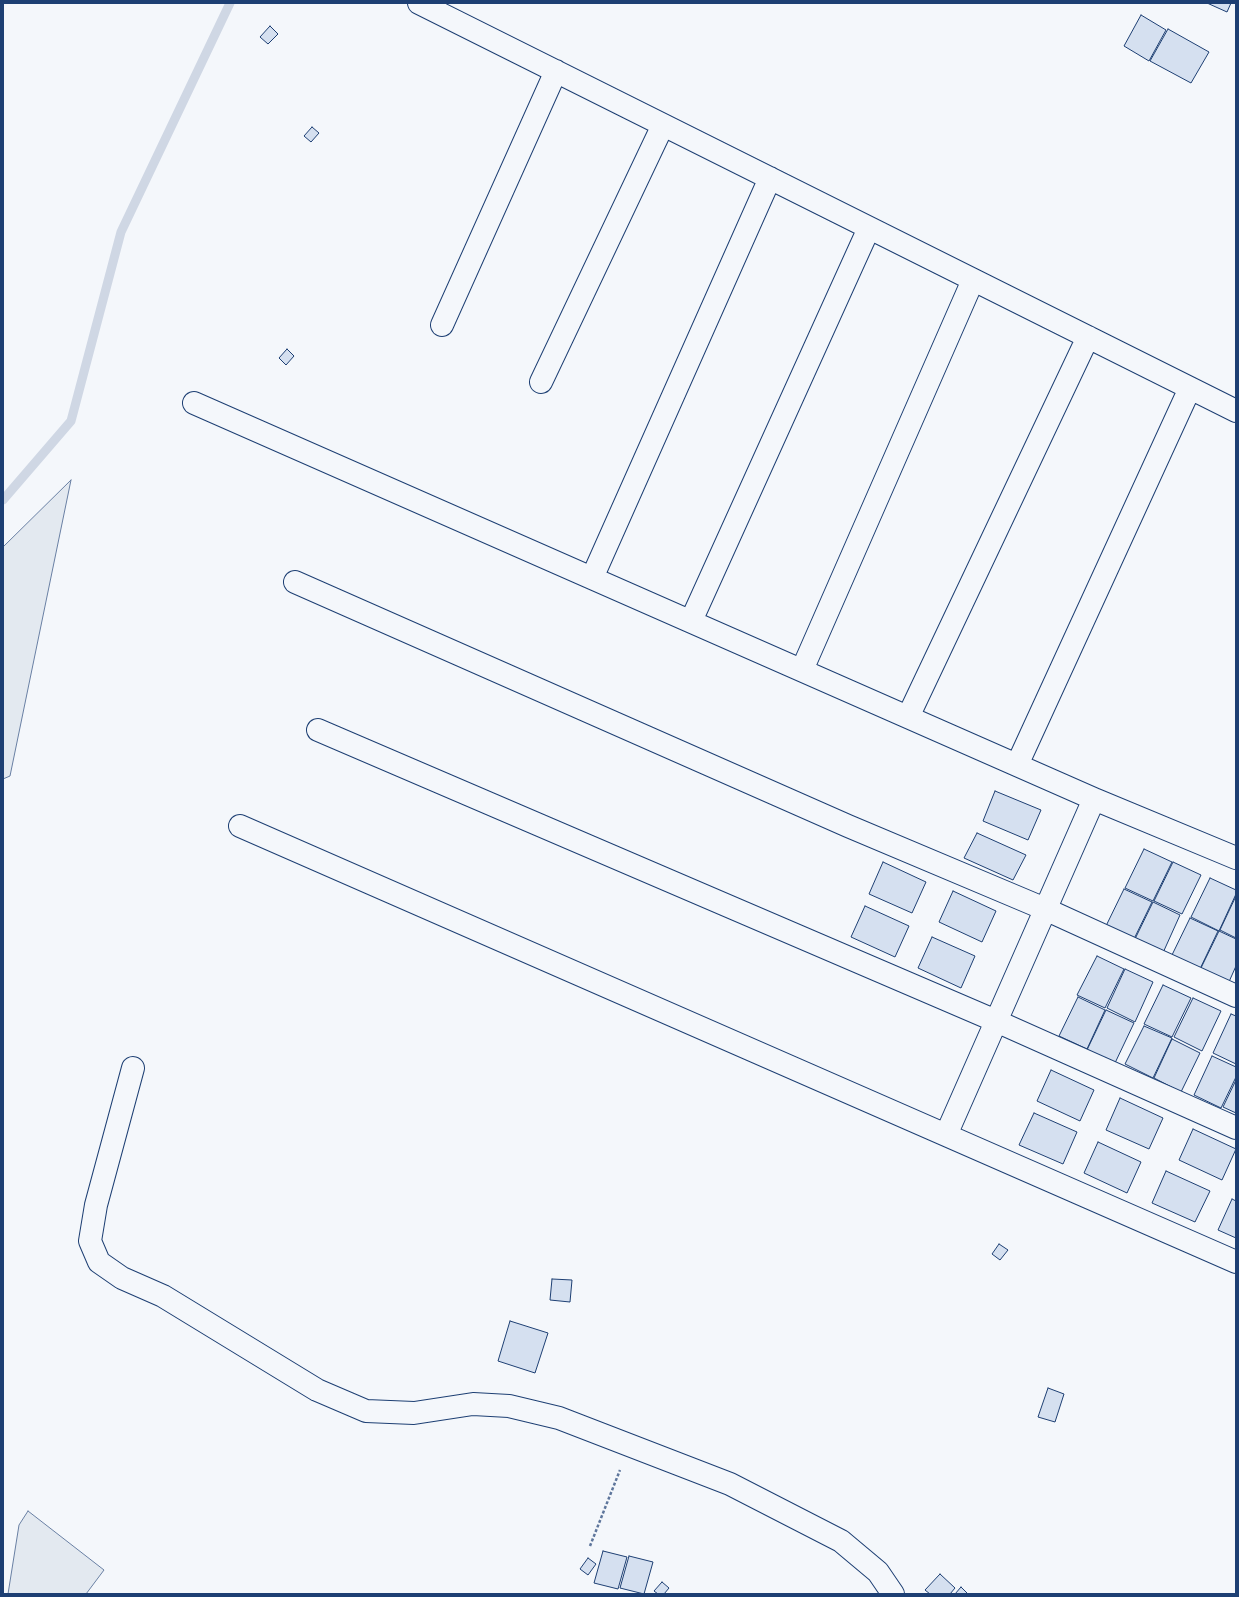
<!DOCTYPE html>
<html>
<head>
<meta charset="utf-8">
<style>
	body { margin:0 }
	#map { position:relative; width:1239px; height:1597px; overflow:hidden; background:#f4f7fb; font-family:"Work Sans",sans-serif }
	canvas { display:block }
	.frame { position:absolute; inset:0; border:4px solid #1d3f73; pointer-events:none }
</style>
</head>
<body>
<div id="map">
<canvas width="1239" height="1597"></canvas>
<div class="frame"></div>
</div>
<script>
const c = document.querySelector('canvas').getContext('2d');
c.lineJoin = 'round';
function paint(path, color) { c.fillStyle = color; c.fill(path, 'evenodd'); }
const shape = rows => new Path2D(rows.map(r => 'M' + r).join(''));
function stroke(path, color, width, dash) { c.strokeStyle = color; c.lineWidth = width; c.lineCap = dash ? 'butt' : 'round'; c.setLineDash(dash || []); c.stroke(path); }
const green = shape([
	[71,480,10,776,3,779,3,547,71,480],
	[28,1511,104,1570,86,1594,8,1594,19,1525,28,1511]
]);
paint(green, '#e3e9f0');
stroke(green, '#687fa3', 1);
stroke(shape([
	[3,500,71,421,121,232,230,3]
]), '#cfd7e4', 9);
const building = shape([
	[1207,3,1231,3,1227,12,1207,3],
	[1141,15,1166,30,1149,61,1124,46,1141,15],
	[270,26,278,34,268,44,260,37,270,26],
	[1168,29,1209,52,1191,83,1150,61,1168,29],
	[312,127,319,133,311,142,304,136,312,127],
	[287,349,294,356,286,365,279,358,287,349],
	[995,791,1041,810,1028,840,983,821,995,791],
	[977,833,1026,855,1013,880,964,858,977,833],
	[1144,849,1172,862,1153,901,1125,888,1144,849],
	[883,862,926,882,912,913,869,894,883,862],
	[1173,862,1201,875,1182,914,1154,901,1173,862],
	[1210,878,1236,890,1236,894,1219,931,1191,917,1210,878],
	[1124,889,1152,902,1133,941,1105,928,1124,889],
	[953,891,996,911,982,942,939,922,953,891],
	[1236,896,1236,938,1220,930,1236,896],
	[1153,902,1180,915,1162,955,1134,941,1153,902],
	[865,906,909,926,895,957,851,937,865,906],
	[1190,918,1218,931,1199,971,1171,957,1190,918],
	[1219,931,1236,939,1236,966,1228,984,1200,970,1219,931],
	[932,937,975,956,961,988,918,968,932,937],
	[1097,956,1124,969,1105,1008,1077,995,1097,956],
	[1125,969,1153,982,1135,1022,1107,1008,1125,969],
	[1163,985,1191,998,1172,1037,1144,1024,1163,985],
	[1078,997,1105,1010,1087,1049,1059,1036,1078,997],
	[1193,998,1221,1011,1202,1051,1174,1037,1193,998],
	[1106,1010,1134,1023,1115,1063,1087,1050,1106,1010],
	[1231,1014,1236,1016,1236,1064,1213,1053,1231,1014],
	[1144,1026,1172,1038,1153,1078,1125,1064,1144,1026],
	[1172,1039,1200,1053,1181,1092,1154,1078,1172,1039],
	[1212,1056,1236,1067,1236,1077,1221,1108,1194,1095,1212,1056],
	[1051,1070,1094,1090,1080,1121,1037,1101,1051,1070],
	[1236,1080,1236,1113,1223,1107,1236,1080],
	[1120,1098,1163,1118,1149,1149,1106,1130,1120,1098],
	[1034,1113,1077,1132,1063,1164,1019,1145,1034,1113],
	[1193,1129,1236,1149,1222,1180,1179,1160,1193,1129],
	[1098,1142,1141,1162,1127,1193,1084,1173,1098,1142],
	[1166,1171,1210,1191,1195,1222,1152,1203,1166,1171],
	[1232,1199,1236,1201,1236,1238,1218,1230,1232,1199],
	[999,1244,1008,1250,1000,1260,992,1254,999,1244],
	[552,1279,572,1280,570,1302,550,1300,552,1279],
	[510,1321,548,1333,535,1373,498,1361,510,1321],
	[1048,1388,1064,1394,1055,1422,1038,1417,1048,1388],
	[603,1551,627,1557,618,1589,594,1583,603,1551],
	[629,1556,653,1562,644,1594,620,1588,629,1556],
	[588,1558,596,1564,588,1575,580,1569,588,1558],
	[940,1574,955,1588,950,1594,930,1594,925,1590,940,1574],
	[662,1582,669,1588,664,1594,658,1594,654,1591,662,1582],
	[961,1587,968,1594,955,1594,961,1587]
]);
paint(building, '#d5e0f0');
stroke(building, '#1d3f73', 1);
const street = shape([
	[419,3,1236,411],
	[442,325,556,71],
	[541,382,663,125],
	[194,403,1094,799,1236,858],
	[592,578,770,178],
	[295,582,848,826,1045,909,1236,996],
	[691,621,869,228],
	[802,670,973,280],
	[908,717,1088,337],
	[318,730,996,1021,1236,1128],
	[1017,765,1190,388],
	[240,826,1236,1262],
	[133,1068,96,1205,90,1241,99,1262,122,1278,163,1296,317,1390,366,1411,414,1413,473,1404,509,1406,559,1418,730,1484,841,1541,878,1572,893,1594],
	[946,1135,1094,799]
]);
stroke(street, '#1d3f73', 24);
stroke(shape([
	[590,1546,620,1470]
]), '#5e769c', 2.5, [3, 2]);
stroke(street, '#f4f7fb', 22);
</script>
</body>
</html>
